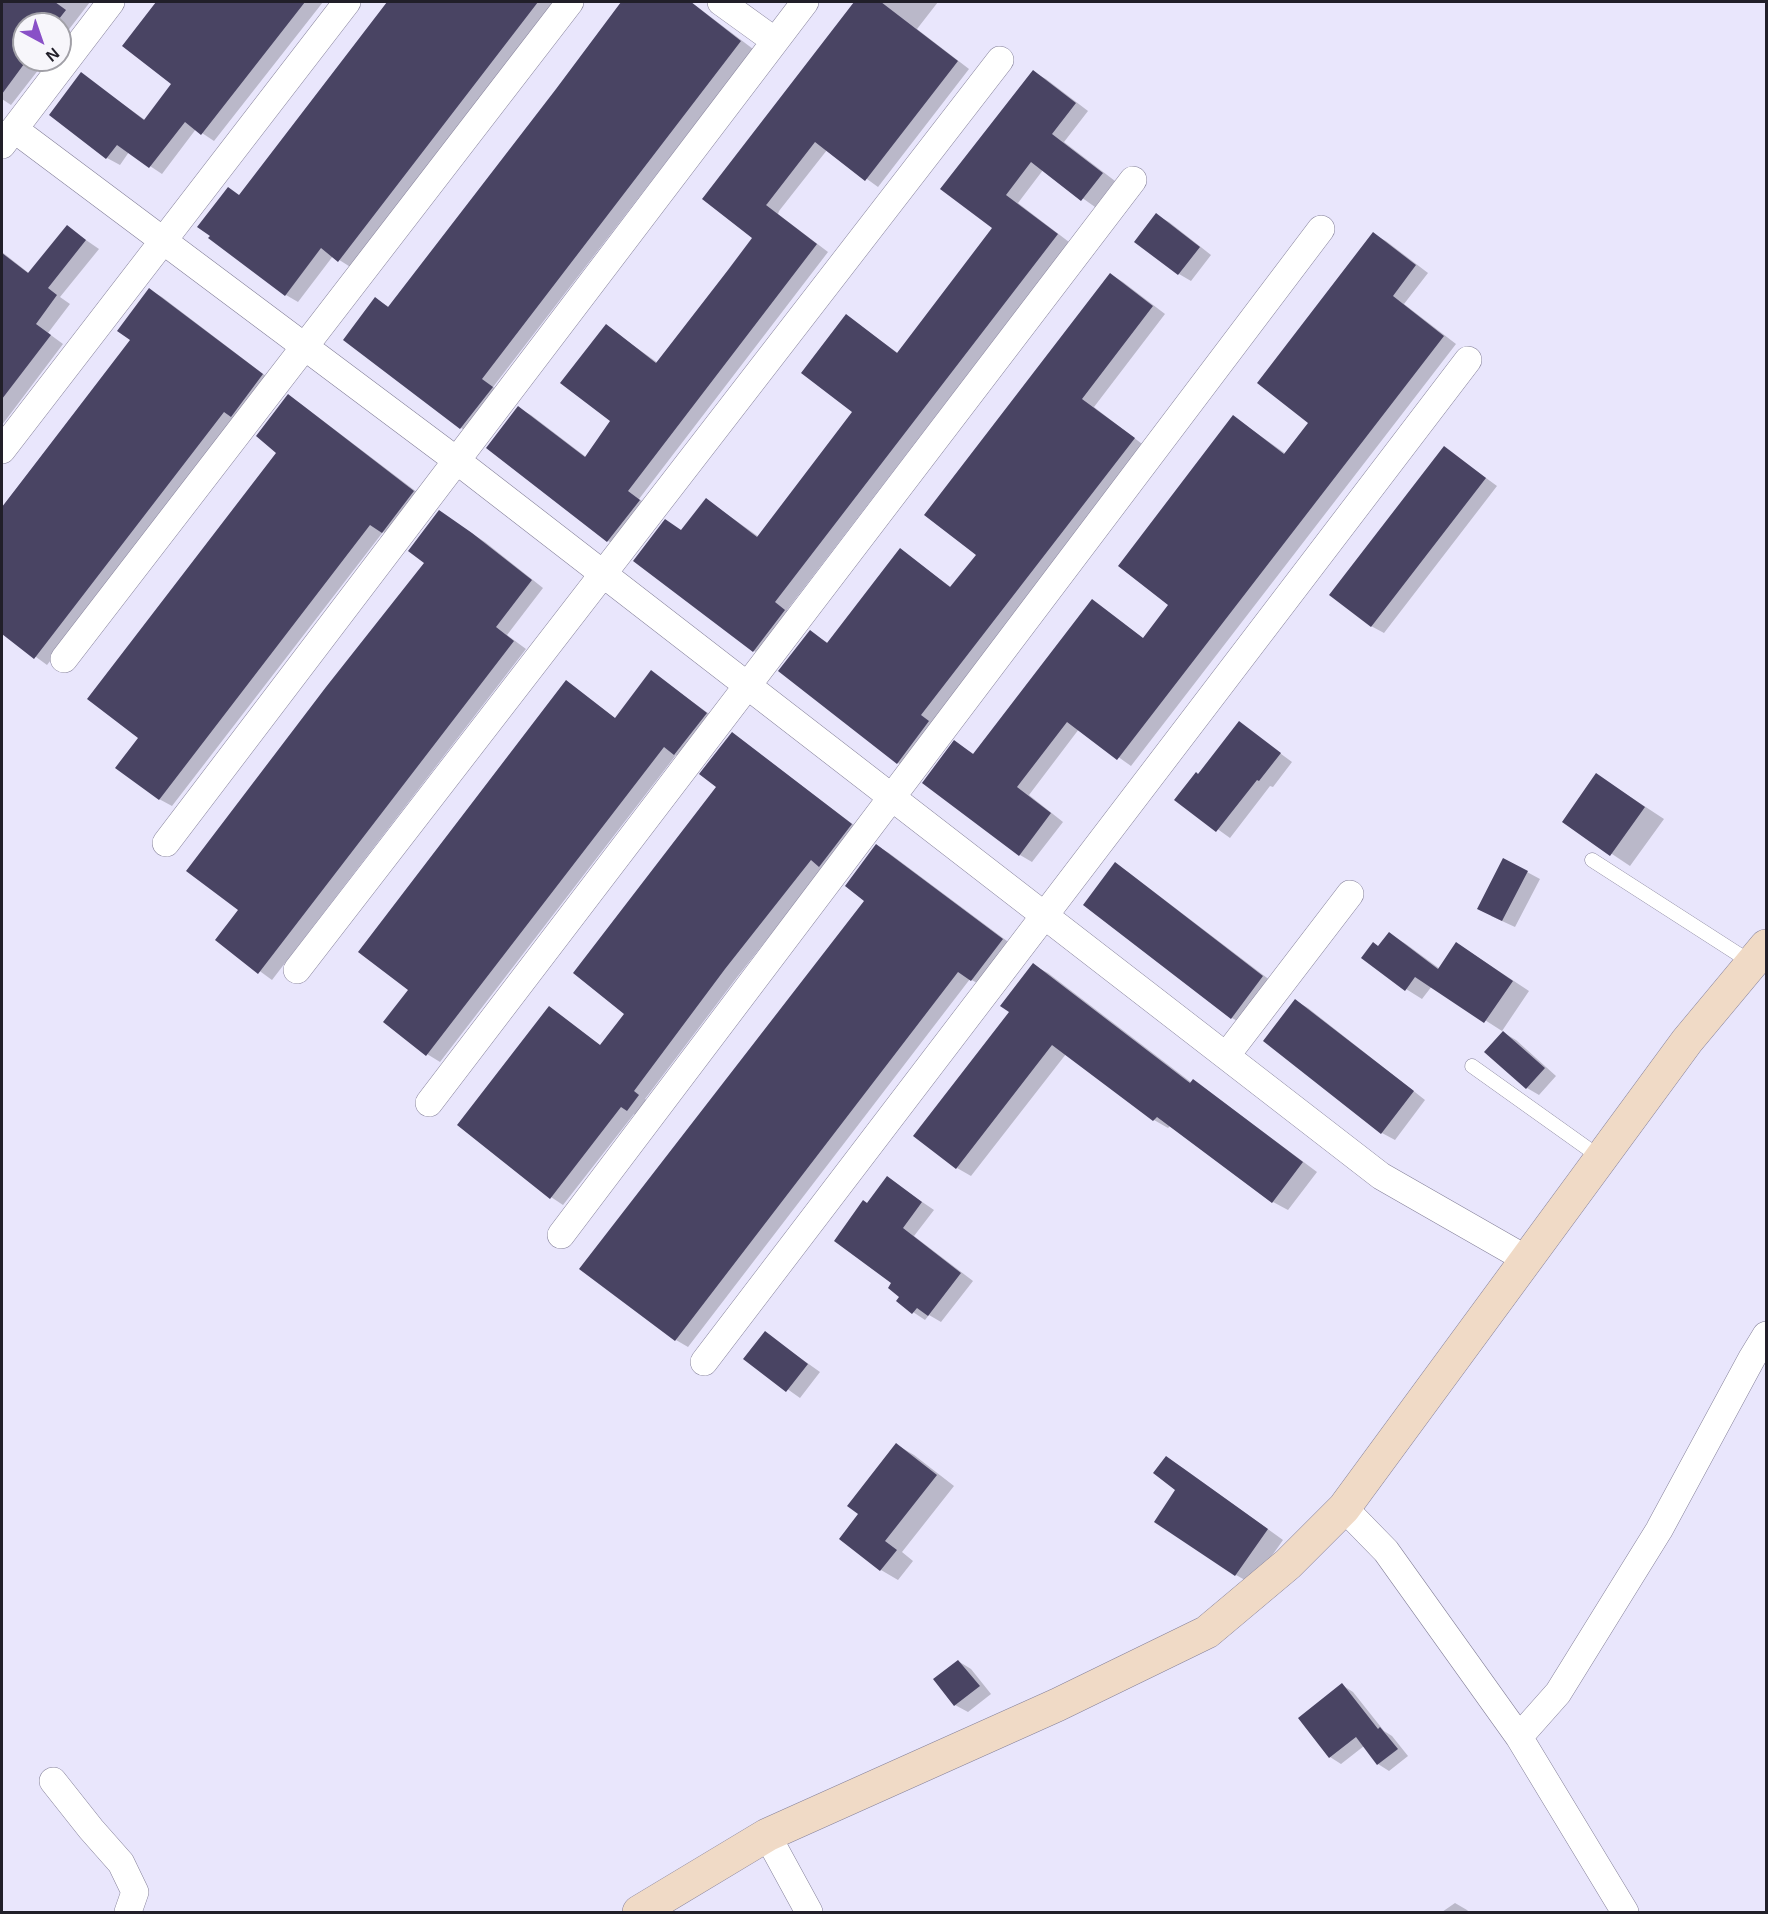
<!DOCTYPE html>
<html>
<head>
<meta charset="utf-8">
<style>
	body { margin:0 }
	#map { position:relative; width:1768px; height:1914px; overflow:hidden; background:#e9e6fc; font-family:Arial,sans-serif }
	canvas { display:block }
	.frame { position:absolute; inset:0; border:3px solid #211f29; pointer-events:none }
	.north { position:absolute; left:12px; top:12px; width:60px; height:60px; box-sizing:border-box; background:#f7f6fb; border:2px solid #a1a0a7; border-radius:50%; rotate:140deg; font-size:16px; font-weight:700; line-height:24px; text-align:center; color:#211f29 }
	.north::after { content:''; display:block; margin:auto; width:21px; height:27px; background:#8950c7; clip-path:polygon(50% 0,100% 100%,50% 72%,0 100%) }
</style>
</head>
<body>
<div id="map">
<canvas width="1768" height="1914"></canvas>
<div class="frame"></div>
<div class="north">N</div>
</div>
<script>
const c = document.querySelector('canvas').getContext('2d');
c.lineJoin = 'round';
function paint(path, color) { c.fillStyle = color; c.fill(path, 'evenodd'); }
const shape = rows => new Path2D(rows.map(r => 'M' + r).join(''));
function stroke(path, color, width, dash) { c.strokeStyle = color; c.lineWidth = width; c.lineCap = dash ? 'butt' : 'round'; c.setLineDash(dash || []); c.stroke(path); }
paint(shape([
	[5,2,90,2,60,41,60,24,24,24,24,60,46,60,11,105,2,99,2,6],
	[158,2,323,2,214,141,196,129,162,174,129,152,120,165,107,158,51,115,81,74,145,120,173,84,124,46],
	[390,2,557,2,352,268,333,256,298,302,286,295,228,189,240,196],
	[624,2,691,2,753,49,493,387,504,395,474,435,461,428,345,340,376,299,389,307],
	[856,2,938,2,917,29,969,69,878,187,827,150,779,211,778,214,828,252,639,499,652,508,621,548,608,541,488,448,518,408,531,415,586,457,612,420,606,326,658,363,754,237,704,199],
	[1033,72,1046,79,1088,111,1064,142,1115,181,1095,207,1043,170,1018,203,1069,242,787,610,797,618,766,658,754,651,635,561,682,531,707,500,759,537,854,412,847,316,899,354,994,228],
	[1156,215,1169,222,1211,255,1191,281,1179,274],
	[67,227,99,249,60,297,70,304,48,333,63,344,2,425,2,252,30,274],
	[1373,234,1386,241,1428,273,1404,304,1456,344,1131,766,1079,729,1029,795,1063,822,1032,862,1020,855,955,742,975,755,1093,601,1144,639,1171,604,1234,417,1286,454,1310,422],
	[1110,274,1123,282,1165,314,1094,407,1146,447,910,770,898,763,810,632,828,643,900,550,952,588,978,554],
	[150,290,162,297,275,383,237,419,47,665,2,632,2,507,132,340],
	[288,396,301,404,426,499,395,539,383,532,172,806,159,799,140,738,278,452],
	[1445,448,1497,486,1384,633,1371,626],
	[439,512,485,542,543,588,507,635,526,649,272,980,217,940,240,910,426,563],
	[651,672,719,721,688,761,676,755,440,1062,427,1054,410,990,566,682,616,719],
	[1239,723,1292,762,1273,787,1270,786,1230,838,1177,800,1199,775],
	[744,742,863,832,824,867,738,976,645,1099,651,1103,640,1117,634,1114,563,1205,551,1197,550,1008,601,1046,626,1014,718,787],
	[1597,775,1664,819,1630,866,1564,822],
	[877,846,889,853,1015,947,984,987,970,979,688,1347,676,1340,866,900],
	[1115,864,1128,872,1275,984,1244,1025,1232,1018],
	[1527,872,1540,879,1515,927,1491,916],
	[1390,934,1406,944,1440,969,1473,954,1529,991,1502,1031,1432,986,1422,999,1406,989,1380,947],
	[1033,965,1048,973,1192,1083,1193,1081,1207,1090,1317,1172,1288,1210,1273,1202,1171,1125,1168,1128,1154,1120,1066,1054,971,1176,957,1168,1011,1012],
	[1296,1001,1308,1008,1425,1100,1395,1140,1382,1133,1265,1041],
	[1504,1033,1516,1040,1556,1076,1539,1095,1527,1088],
	[887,1178,934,1210,914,1236,973,1281,941,1322,929,1315,925,1320,913,1312,893,1282],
	[765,1333,820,1372,800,1398,745,1359],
	[897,1445,914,1455,954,1486,902,1552,913,1561,898,1580,881,1570,860,1514],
	[1166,1458,1183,1468,1283,1540,1252,1584,1236,1575,1177,1490],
	[958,1661,971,1669,991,1694,968,1712,955,1705],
	[1342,1685,1353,1692,1384,1731,1392,1736,1408,1756,1389,1771,1378,1764,1364,1746,1341,1764,1330,1757,1300,1718],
	[1455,1903,1467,1910,1469,1912,1442,1912]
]), '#0003');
paint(shape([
	[2,2,55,2,66,10,55,24,24,24,24,60,27,60,2,94],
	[156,2,305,2,201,135,185,122,149,168,117,145,106,159,49,115,81,72,144,120,171,84,122,46],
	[387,2,538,2,338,262,321,248,285,296,208,238,210,236,197,227,228,187,239,195],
	[621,2,691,2,741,41,482,379,493,387,460,429,343,340,375,297,388,307,556,89],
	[854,2,881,2,958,61,865,181,815,142,767,204,766,205,817,244,628,491,640,500,607,542,486,448,518,406,585,457,610,421,560,383,606,324,656,363,728,270,752,238,702,199],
	[1033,70,1076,103,1052,134,1103,173,1081,201,1031,162,1006,195,1058,234,775,602,785,610,753,652,633,561,665,519,681,530,706,498,757,537,852,412,801,373,846,314,897,353,992,228,940,189],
	[1156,213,1200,247,1178,275,1134,242],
	[67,225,86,240,48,288,57,295,36,324,51,335,2,399,2,253,28,273],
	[1373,232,1416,265,1393,296,1444,336,1117,760,1067,722,1017,787,1051,813,1019,856,922,783,954,740,973,754,1092,599,1143,638,1168,605,1118,566,1233,415,1284,454,1308,423,1257,383],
	[1110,273,1153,306,1082,399,1135,438,921,715,929,721,897,764,778,671,810,630,827,643,900,548,950,587,976,555,924,515],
	[149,288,263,374,231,417,224,412,34,659,2,634,2,507,130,340,117,331],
	[288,394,414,491,382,533,370,525,159,800,115,768,138,738,87,699,276,453,256,436],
	[1444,446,1486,478,1371,627,1329,595],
	[439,510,472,533,532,580,496,627,514,641,258,974,215,940,238,910,186,871,326,687,424,563,408,551],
	[651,670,707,713,674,755,664,747,426,1056,383,1022,408,990,358,952,566,680,615,718],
	[1239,721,1281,753,1259,781,1257,780,1216,832,1174,800,1196,772,1198,774],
	[732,732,852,824,819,867,811,860,725,969,634,1091,639,1095,627,1111,621,1107,550,1199,457,1125,549,1006,600,1045,624,1014,573,973,716,787,699,774],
	[1596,773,1645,807,1610,856,1562,822],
	[876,844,1003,939,971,981,958,972,675,1341,579,1269,864,901,845,886],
	[1503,858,1528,871,1502,921,1477,909],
	[1115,862,1263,976,1231,1019,1083,905],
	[1389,932,1438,969,1456,942,1513,981,1484,1023,1415,977,1405,991,1361,958,1373,942,1378,946],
	[1033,963,1190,1083,1193,1079,1303,1162,1272,1203,1157,1117,1153,1121,1052,1045,956,1169,913,1136,1009,1012,1000,1006],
	[1295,999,1414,1091,1381,1134,1263,1041],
	[1503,1031,1545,1068,1526,1089,1484,1052],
	[887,1176,922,1202,903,1228,961,1273,928,1316,917,1308,912,1314,896,1301,899,1297,888,1288,891,1283,834,1241,863,1200,867,1203],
	[765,1331,808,1364,786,1392,743,1359],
	[896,1443,937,1475,885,1541,897,1550,880,1571,839,1539,858,1514,847,1506],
	[1166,1456,1268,1529,1235,1576,1154,1522,1175,1490,1153,1473],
	[958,1660,980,1686,954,1706,933,1679],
	[1342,1683,1378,1729,1380,1727,1398,1749,1377,1765,1356,1737,1329,1758,1298,1718]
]), '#494463');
const service = shape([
	[1592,860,1752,963],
	[1472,1066,1601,1158]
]);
const minor = shape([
	[721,2,775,41],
	[14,129,456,460,1381,1176,1526,1259],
	[2,145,111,2],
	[2,450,347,2],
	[64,659,570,2],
	[166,843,805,2],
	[297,970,1000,60],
	[1226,1056,1350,894],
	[429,1103,1133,180],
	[561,1235,1321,229],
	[704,1362,1468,360],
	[1344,1508,1386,1551,1519,1737,1625,1912],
	[1519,1737,1558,1693,1659,1530,1752,1358,1766,1335],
	[53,1781,91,1829,121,1863,135,1892,128,1912],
	[767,1835,809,1912]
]);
const secondary = shape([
	[639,1912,767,1835,1057,1705,1207,1632,1288,1564,1344,1508,1687,1041,1766,946]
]);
stroke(service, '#837f98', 15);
stroke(minor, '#837f98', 28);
stroke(secondary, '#837f98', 34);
stroke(service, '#fff', 14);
stroke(minor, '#fff', 27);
stroke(secondary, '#f0dac6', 33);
</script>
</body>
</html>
